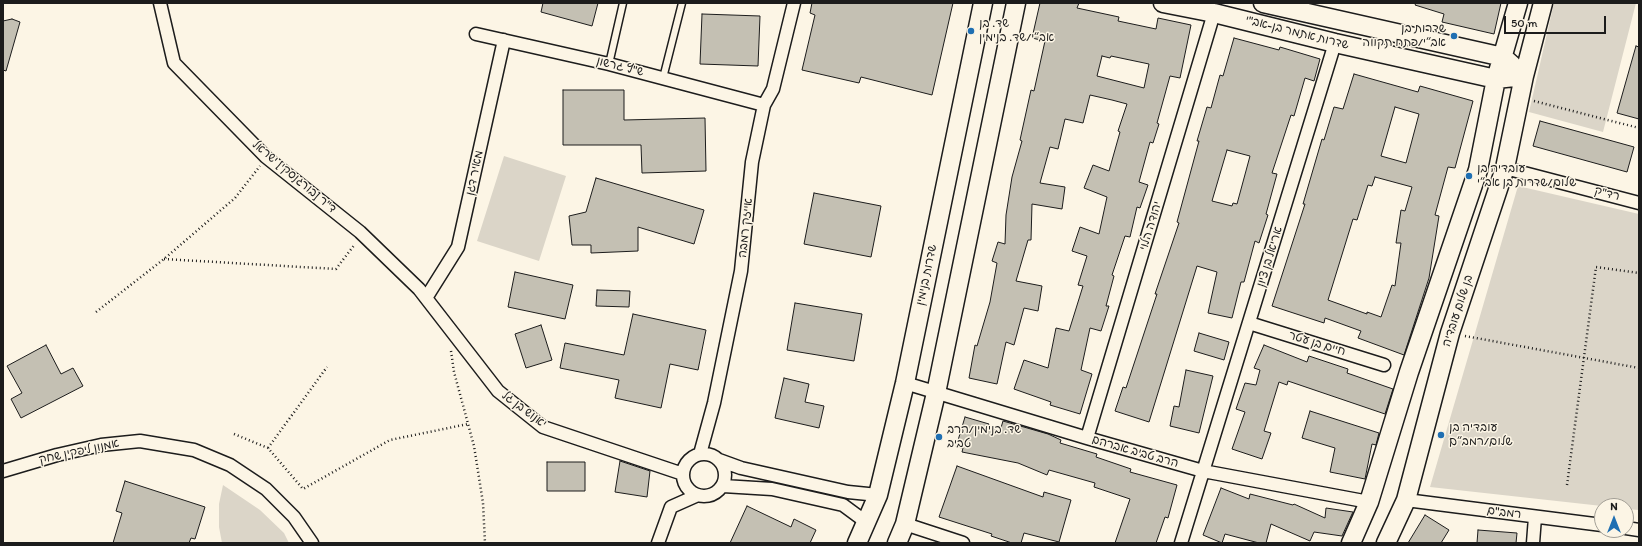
<!DOCTYPE html>
<html>
<head>
<meta charset="utf-8">
<style>
	body { margin:0 }
	#map { position:relative; width:1642px; height:546px; overflow:hidden; background:#fcf5e5; font-family:Itim,sans-serif }
	canvas { display:block }
	.frame { position:absolute; inset:0; border:4px solid #1c1c1c; pointer-events:none }
	.north { position:absolute; left:1594px; top:498px; width:40px; height:40px; box-sizing:border-box; background:#fcf5e5; border:1px solid #a29e95; border-radius:50%; rotate:0deg; font-size:11px; font-weight:700; line-height:16px; text-align:center; color:#1c1c1c }
	.north::after { content:''; display:block; margin:auto; width:14px; height:18px; background:#1f6fb2; clip-path:polygon(50% 0,100% 100%,50% 72%,0 100%) }
	.scale { position:absolute; left:1504px; top:16px; width:102px; height:18px; box-sizing:border-box; border:2px solid #1c1c1c; border-top:0; padding-left:5px; font-size:12px; line-height:14px; white-space:nowrap; color:#1c1c1c; -webkit-text-stroke:3px #fcf5e5; paint-order:stroke }
</style>
</head>
<body>
<div id="map">
<canvas width="1642" height="546"></canvas>
<div class="frame"></div>
<div class="north">N</div>
<div class="scale">50 m</div>
</div>
<script>
const c = document.querySelector('canvas').getContext('2d');
c.lineJoin = 'round';
function paint(path, color) { c.fillStyle = color; c.fill(path, 'evenodd'); }
const shape = rows => new Path2D(rows.map(r => 'M' + r).join(''));
function stroke(path, color, width, dash) { c.strokeStyle = color; c.lineWidth = width; c.lineCap = dash ? 'butt' : 'round'; c.setLineDash(dash || []); c.stroke(path); }
function label(font, color, halo, rows, align = 'center') {
  c.font = font + ' Itim,"Playpen Sans Hebrew",sans-serif'; c.lineWidth = 3; c.setLineDash([]); c.textBaseline = 'middle'; c.strokeStyle = halo; c.fillStyle = color; for (const [text, x, y, turn = 0] of rows) {
    c.save(); c.translate(x, y); c.rotate((+turn || 0) * Math.PI / 180); c.textAlign = isNaN(turn) ? turn : align; if (halo) c.strokeText(text, 0, 0); c.fillText(text, 0, 0); c.restore();
  }
}
paint(shape([
	[1554,3,1636,3,1603,132,1529,112],
	[504,156,566,176,539,261,477,241],
	[1518,186,1639,214,1639,510,1626,509,1626,506,1602,506,1430,487],
	[223,485,260,510,284,533,289,543,222,543,219,527,219,504]
]), '#dbd5c8');
const building = shape([
	[543,3,598,3,592,26,541,12,543,3],
	[812,3,953,3,932,95,861,77,859,83,802,70,815,15,810,13,812,3],
	[1040,3,1079,3,1077,8,1119,17,1118,21,1156,29,1158,18,1191,25,1180,78,1170,76,1157,123,1159,124,1153,143,1150,142,1139,182,1148,185,1140,208,1137,207,1130,237,1125,236,1112,275,1114,276,1106,306,1109,306,1101,331,1090,328,1081,370,1092,374,1080,414,1050,405,1051,402,1014,389,1024,360,1048,368,1056,328,1069,331,1083,286,1078,285,1087,256,1072,251,1080,227,1099,234,1107,197,1084,188,1093,165,1109,171,1120,132,1118,131,1127,104,1112,100,1090,95,1083,123,1065,119,1058,149,1050,147,1040,183,1065,187,1062,209,1032,204,1031,240,1028,240,1016,281,1042,286,1038,311,1024,308,1014,345,1006,342,997,384,969,378,975,345,977,346,990,302,997,263,992,261,998,242,1005,244,1006,215,1012,177,1022,141,1020,140,1031,90,1034,91,1045,41,1032,38,1040,3],
	[1102,56,1110,58,1111,56,1149,64,1144,88,1097,76,1102,56],
	[1416,3,1501,3,1494,34,1442,22,1444,14,1415,5,1416,3],
	[702,14,760,16,758,66,700,64,702,14],
	[12,19,20,22,6,71,3,70,3,21,12,19],
	[1234,38,1279,50,1280,47,1320,59,1314,81,1305,78,1294,116,1291,115,1272,173,1277,174,1266,214,1268,215,1259,243,1255,241,1244,282,1241,282,1232,318,1208,313,1217,272,1197,266,1149,422,1115,411,1123,387,1126,388,1157,294,1155,294,1179,223,1177,222,1199,141,1197,141,1207,107,1211,108,1220,75,1223,76,1234,38],
	[1227,150,1250,156,1237,204,1233,203,1232,206,1212,201,1227,150],
	[1636,46,1639,47,1639,119,1617,113,1636,46],
	[1354,74,1418,92,1420,86,1473,101,1455,168,1448,167,1435,215,1439,216,1429,278,1404,355,1358,338,1361,331,1325,318,1324,323,1272,306,1305,204,1303,204,1322,139,1324,140,1334,107,1343,109,1354,74],
	[1395,107,1419,114,1406,163,1381,156,1395,107],
	[1375,177,1412,187,1405,211,1401,210,1396,243,1401,243,1395,286,1392,285,1381,317,1367,312,1367,314,1328,300,1353,219,1357,220,1368,185,1372,186,1375,177],
	[563,90,624,90,624,120,705,118,706,171,642,173,641,145,563,145,563,90],
	[1540,121,1634,147,1627,172,1533,146,1540,121],
	[596,178,704,210,694,244,638,227,638,251,591,253,591,245,572,245,569,216,586,212,596,178],
	[814,193,881,206,871,257,804,244,814,193],
	[515,272,573,285,565,319,508,307,515,272],
	[597,290,630,291,629,307,596,306,597,290],
	[795,303,862,314,854,361,787,350,795,303],
	[633,314,706,330,698,370,670,364,661,408,615,398,619,380,560,368,565,343,624,355,633,314],
	[541,325,552,360,526,368,515,334,541,325],
	[1199,333,1229,342,1224,360,1194,351,1199,333],
	[46,345,61,374,73,368,83,386,21,418,11,399,22,393,7,366,46,345],
	[1264,345,1307,362,1309,356,1348,369,1347,373,1393,389,1385,414,1288,381,1287,385,1279,382,1264,431,1271,433,1262,459,1232,449,1245,412,1236,409,1245,383,1256,385,1260,370,1254,368,1264,345],
	[1186,370,1213,376,1199,433,1170,426,1174,406,1179,407,1186,370],
	[784,378,809,384,805,402,824,406,819,428,775,418,784,378],
	[1310,411,1379,433,1376,445,1372,444,1365,479,1330,472,1335,448,1302,438,1310,411],
	[965,417,989,424,988,428,1000,431,1003,421,1048,434,1061,440,1060,443,1097,454,1096,457,1131,469,1130,472,1177,485,1168,518,1165,517,1156,543,1115,543,1130,499,1094,487,1095,483,1049,470,1047,475,1018,463,962,452,963,448,956,447,965,417],
	[620,461,650,471,647,497,615,492,620,461],
	[547,462,585,462,585,491,547,491,547,462],
	[957,466,1043,497,1044,492,1071,500,1059,542,1024,533,1021,543,1012,543,991,536,992,534,939,517,957,466],
	[125,481,205,507,195,539,191,538,189,543,113,543,122,513,116,511,125,481],
	[1221,488,1249,499,1250,494,1293,505,1294,504,1325,518,1326,508,1353,512,1352,514,1342,536,1314,532,1310,541,1271,524,1266,543,1259,543,1225,534,1222,543,1203,535,1221,488],
	[747,506,791,527,794,519,816,530,810,543,730,543,747,506],
	[1425,515,1449,530,1441,543,1408,543,1425,515],
	[1478,530,1517,533,1516,543,1477,543,1478,530]
]);
paint(building, '#c4c0b3');
stroke(building, '#1c1c1c', 1);
const lane = shape([
	[609,64,623,3],
	[663,78,682,3]
]);
const street = shape([
	[160,3,174,63,266,157,360,232,419,289,498,391,543,427,683,474],
	[476,34,609,64,764,105],
	[1505,168,1639,203],
	[426,298,458,247,504,40],
	[1249,323,1384,365],
	[905,383,1087,438,1203,471,1369,502],
	[1087,438,1214,13],
	'683 475a21 21 0 1 1 42 0a21 21 0 1 1-42 0Z',
	[700,454,714,403,741,271,752,162,764,105,773,89,794,3],
	[719,460,741,468,848,492,878,495],
	[3,471,57,455,101,445,140,441,194,450,230,465,266,489,294,517,312,543],
	[723,486,772,489,843,505,866,522],
	[1406,500,1602,525],
	[905,524,963,543],
	[1626,528,1639,530],
	[658,543,671,507,698,495],
	[1181,543,1335,43],
	[1533,543,1535,517]
]);
const secondary = shape([
	[1163,3,1214,13,1335,43,1496,79,1524,76],
	[1263,3,1503,57,1512,65],
	[857,543,878,495,905,383,983,3],
	[897,543,905,524,936,393,1016,3],
	[1351,543,1369,502,1409,372,1478,170,1496,79,1518,3],
	[1386,543,1406,500,1450,333,1505,168,1524,76,1543,3]
]);
stroke(lane, '#1c1c1c', 9);
stroke(street, '#1c1c1c', 15);
stroke(secondary, '#1c1c1c', 21);
stroke(shape([
	[1534,101,1639,128],
	[164,259,336,269,355,244],
	[96,312,164,259,235,198,260,166],
	[1465,336,1639,368],
	[451,351,454,372,474,446,483,503,485,543],
	[234,434,268,448,303,489,390,440,468,424],
	[268,448,327,367],
	[1567,485,1596,267,1639,273]
]), '#1c1c1c', 2.5, [1, 3]);
stroke(lane, '#fcf5e5', 6);
stroke(street, '#fcf5e5', 12);
stroke(secondary, '#fcf5e5', 18);
for (const [x, y, r, color] of [
	[971,31,4,"#1f6fb2"],
	[1454,36,4,"#1f6fb2"],
	[1469,176,4,"#1f6fb2"],
	[1441,435,4,"#1f6fb2"],
	[939,437,4,"#1f6fb2"]
]) { const dot = new Path2D(); dot.arc(x, y, r, 0, 2 * Math.PI); c.fillStyle = color; c.fill(dot); stroke(dot, '#fcf5e5', 1.5); }
label('12px', '#1c1c1c', '#fcf5e5', [
	["שד. בן",979,24],
	["אב״י/שד. בנימין",979,38],
	["שדרות בן",1446,29,"right"],
	["אב״י/פתח תקווה",1446,43,"right"],
	["עובדיה בן",1477,169],
	["שלום/שדרות בן אב״י",1477,183],
	["עובדיה בן",1449,428],
	["שלום/רמב״ם",1449,442],
	["שד. בנימין/הרב",947,430],
	["טביב",947,444]
], 'left');
label('12px', '#1c1c1c', '#fcf5e5', [
	["שדרות אתמר בן-אב\"י",1297,33,14],
	["ש\"ץ גרשון",620,67,14],
	["מאיר דגן",475,173,-78],
	["ד\"ר [בורגנסקי] ישראל",294,177,40],
	["רד\"ק",1607,194,15],
	["יהודה הלוי",1151,226,-73],
	["אייזק רמבה",746,228,-84],
	["אריאל בן ציון",1270,257,-73],
	["שדרות בנימין",927,275,-78],
	["בן שלום עובדיה",1458,311,-72],
	["חיים בן עטר",1317,344,17],
	["יאנוש בן גל",524,410,37],
	["אמנון ליפקין שחק",79,452,-12],
	["הרב טביב אברהם",1135,452,16],
	["רמב\"ם",1504,513,7]
]);
</script>
</body>
</html>
